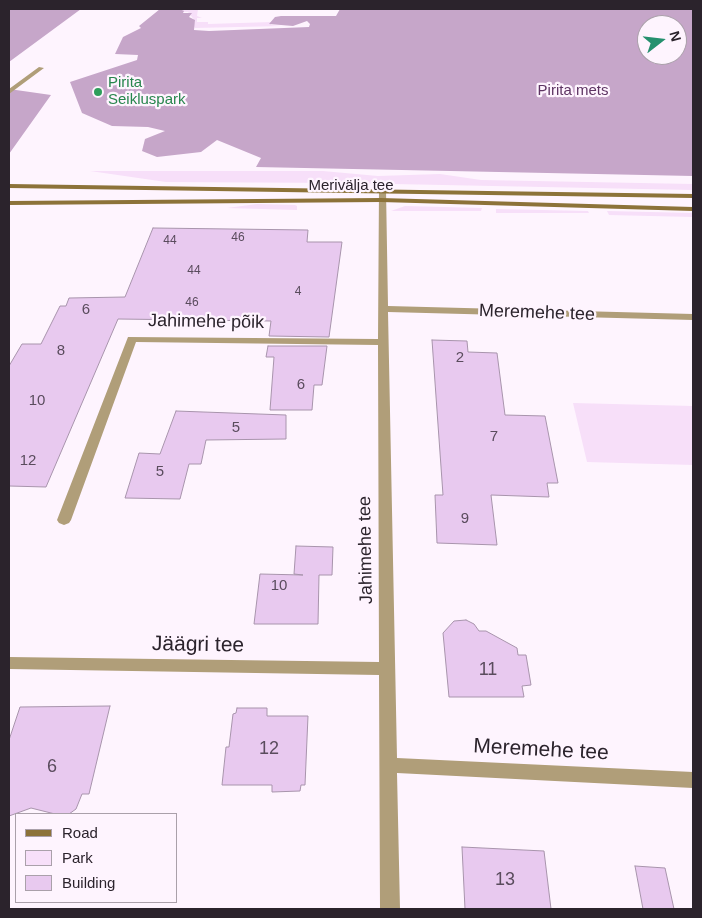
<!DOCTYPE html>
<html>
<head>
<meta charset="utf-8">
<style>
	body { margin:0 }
	#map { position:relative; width:702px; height:918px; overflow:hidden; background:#fef4fe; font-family:Helvetica,sans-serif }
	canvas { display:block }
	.frame { position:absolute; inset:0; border:10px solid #2b232c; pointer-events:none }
	.legend { position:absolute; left:15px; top:813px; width:162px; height:90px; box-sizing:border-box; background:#fef4fe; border:1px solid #aaa0aa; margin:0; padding:6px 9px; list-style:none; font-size:15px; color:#2b232c }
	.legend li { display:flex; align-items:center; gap:10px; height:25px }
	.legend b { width:25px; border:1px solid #aaa0aa }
	.north { position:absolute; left:637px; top:15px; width:50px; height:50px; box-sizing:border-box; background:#fef4fe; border:1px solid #aaa0aa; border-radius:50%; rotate:74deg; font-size:14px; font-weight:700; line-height:20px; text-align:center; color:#2b232c }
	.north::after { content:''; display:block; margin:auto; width:18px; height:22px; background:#25906e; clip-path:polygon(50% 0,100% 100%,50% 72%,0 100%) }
</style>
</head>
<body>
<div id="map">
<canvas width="702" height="918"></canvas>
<div class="frame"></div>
<ul class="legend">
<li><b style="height:6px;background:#8c7239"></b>Road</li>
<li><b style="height:14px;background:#f7dff9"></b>Park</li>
<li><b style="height:14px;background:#e8c9ef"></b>Building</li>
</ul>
<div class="north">N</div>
</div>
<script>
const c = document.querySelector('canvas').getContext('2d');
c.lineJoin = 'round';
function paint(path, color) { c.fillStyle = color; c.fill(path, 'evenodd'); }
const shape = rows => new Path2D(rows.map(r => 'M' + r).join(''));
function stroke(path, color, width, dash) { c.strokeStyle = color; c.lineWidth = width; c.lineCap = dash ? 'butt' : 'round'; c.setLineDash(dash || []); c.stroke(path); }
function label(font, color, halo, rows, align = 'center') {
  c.font = font + ' Helvetica,sans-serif'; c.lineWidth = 4.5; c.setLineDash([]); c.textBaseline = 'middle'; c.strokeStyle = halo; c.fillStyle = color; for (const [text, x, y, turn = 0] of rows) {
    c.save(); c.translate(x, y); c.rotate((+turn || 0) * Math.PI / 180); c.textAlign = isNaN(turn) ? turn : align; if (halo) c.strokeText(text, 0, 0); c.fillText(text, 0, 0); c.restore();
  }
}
paint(shape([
	[180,9,198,9,197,16,202,18,197,18,197,22,208,22,208,24,272,22,271,25,282,26,195,28,193,26,195,21,188,12,182,12,183,10],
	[90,171,323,171,378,176,440,174,481,180,693,184,693,190,343,183,166,182],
	[257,204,295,205,297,206,297,210,227,208],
	[405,206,482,208,481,211,391,211],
	[496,209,588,211,589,213,496,213],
	[607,211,693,213,693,217,609,215],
	[573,403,693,406,693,465,587,462]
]), '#f7dff9');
paint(shape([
	[9,9,81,9,9,62],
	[160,9,180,9,184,11,183,13,192,13,189,17,195,20,194,30,209,31,309,27,310,24,307,21,293,26,269,24,275,17,281,16,336,16,340,9,693,9,693,176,256,167,261,158,217,140,201,152,157,157,142,151,145,139,165,131,148,127,112,126,82,113,70,82,137,60,138,55,115,54,123,37,141,28,139,26],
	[647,25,677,25,677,55,647,55],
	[9,89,51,95,9,154]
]), '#c6a6c9');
const building = shape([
	[153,228,308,230,307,242,342,242,329,337,269,336,271,321,118,319,46,487,9,486,9,366,22,344,41,344,60,306,66,306,69,298,125,297,153,228],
	[432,340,467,341,468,352,497,353,505,415,545,416,558,483,547,483,549,497,491,495,497,545,437,543,435,495,443,495,432,340],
	[268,346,327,346,322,385,314,385,312,410,270,410,274,357,266,357,268,346],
	[176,411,286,415,286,439,206,440,201,464,189,464,180,499,125,498,139,453,160,454,176,411],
	[296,546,333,547,332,575,319,575,318,624,254,624,260,574,303,575,294,574,296,546],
	[466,620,474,624,479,631,486,631,517,648,518,655,526,655,531,685,522,686,524,697,449,697,443,633,454,621,466,620],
	[110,706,89,794,82,794,76,809,69,814,55,814,31,808,9,816,9,740,20,707,110,706],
	[237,708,267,708,267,716,308,716,305,785,301,785,300,791,272,792,272,785,222,785,226,747,229,747,233,714,236,713,237,708],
	[462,847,544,851,551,909,465,909,462,847],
	[635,866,665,868,674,909,643,909,635,866]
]);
paint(building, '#e8c9ef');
stroke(building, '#a894ac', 1);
paint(shape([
	[39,67,44,68,9,94,9,89,39,67],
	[379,188,386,190,388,306,693,314,693,320,388,312,397,758,693,772,693,788,397,773,400,909,380,909,379,675,9,669,9,657,379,662,378,345,136,342,71,520,69,523,64,525,59,523,57,520,128,337,378,339,379,188]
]), '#b09e79');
paint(shape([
	[9,184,693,194,693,198,9,188,9,184],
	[381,198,693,207,693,211,381,202,9,205,9,201,381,198]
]), '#8c7239');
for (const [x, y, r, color] of [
	[98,92,5,"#2e9e5b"]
]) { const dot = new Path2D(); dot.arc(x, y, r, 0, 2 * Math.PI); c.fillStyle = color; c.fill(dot); stroke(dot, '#fef4fe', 2); }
label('12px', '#5a4c5d', null, [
	["46",238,238],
	["44",170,241],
	["44",194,271],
	["4",298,292],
	["46",192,303]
]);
label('15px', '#27864d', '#fef4fe', [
	["Pirita",108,83],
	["Seikluspark",108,100]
], 'left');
label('15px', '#5e3463', '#fef4fe', [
	["Pirita mets",573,91]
]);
label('15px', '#2b232c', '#fef4fe', [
	["Merivälja tee",351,186]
]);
label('15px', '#5a4c5d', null, [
	["6",86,310],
	["8",61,351],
	["2",460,358],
	["6",301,385],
	["10",37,401],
	["5",236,428],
	["7",494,437],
	["12",28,461],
	["5",160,472],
	["9",465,519],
	["10",279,586]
]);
label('18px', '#2b232c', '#fef4fe', [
	["Meremehe tee",537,313,2],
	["Jahimehe põik",206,322,1],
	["Jahimehe tee",366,550,-91]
]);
label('18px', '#5a4c5d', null, [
	["11",488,670],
	["12",269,749],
	["6",52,767],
	["13",505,880]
]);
label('21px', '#2b232c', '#fef4fe', [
	["Jäägri tee",198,645,1],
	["Meremehe tee",541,750,3]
]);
</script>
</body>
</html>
